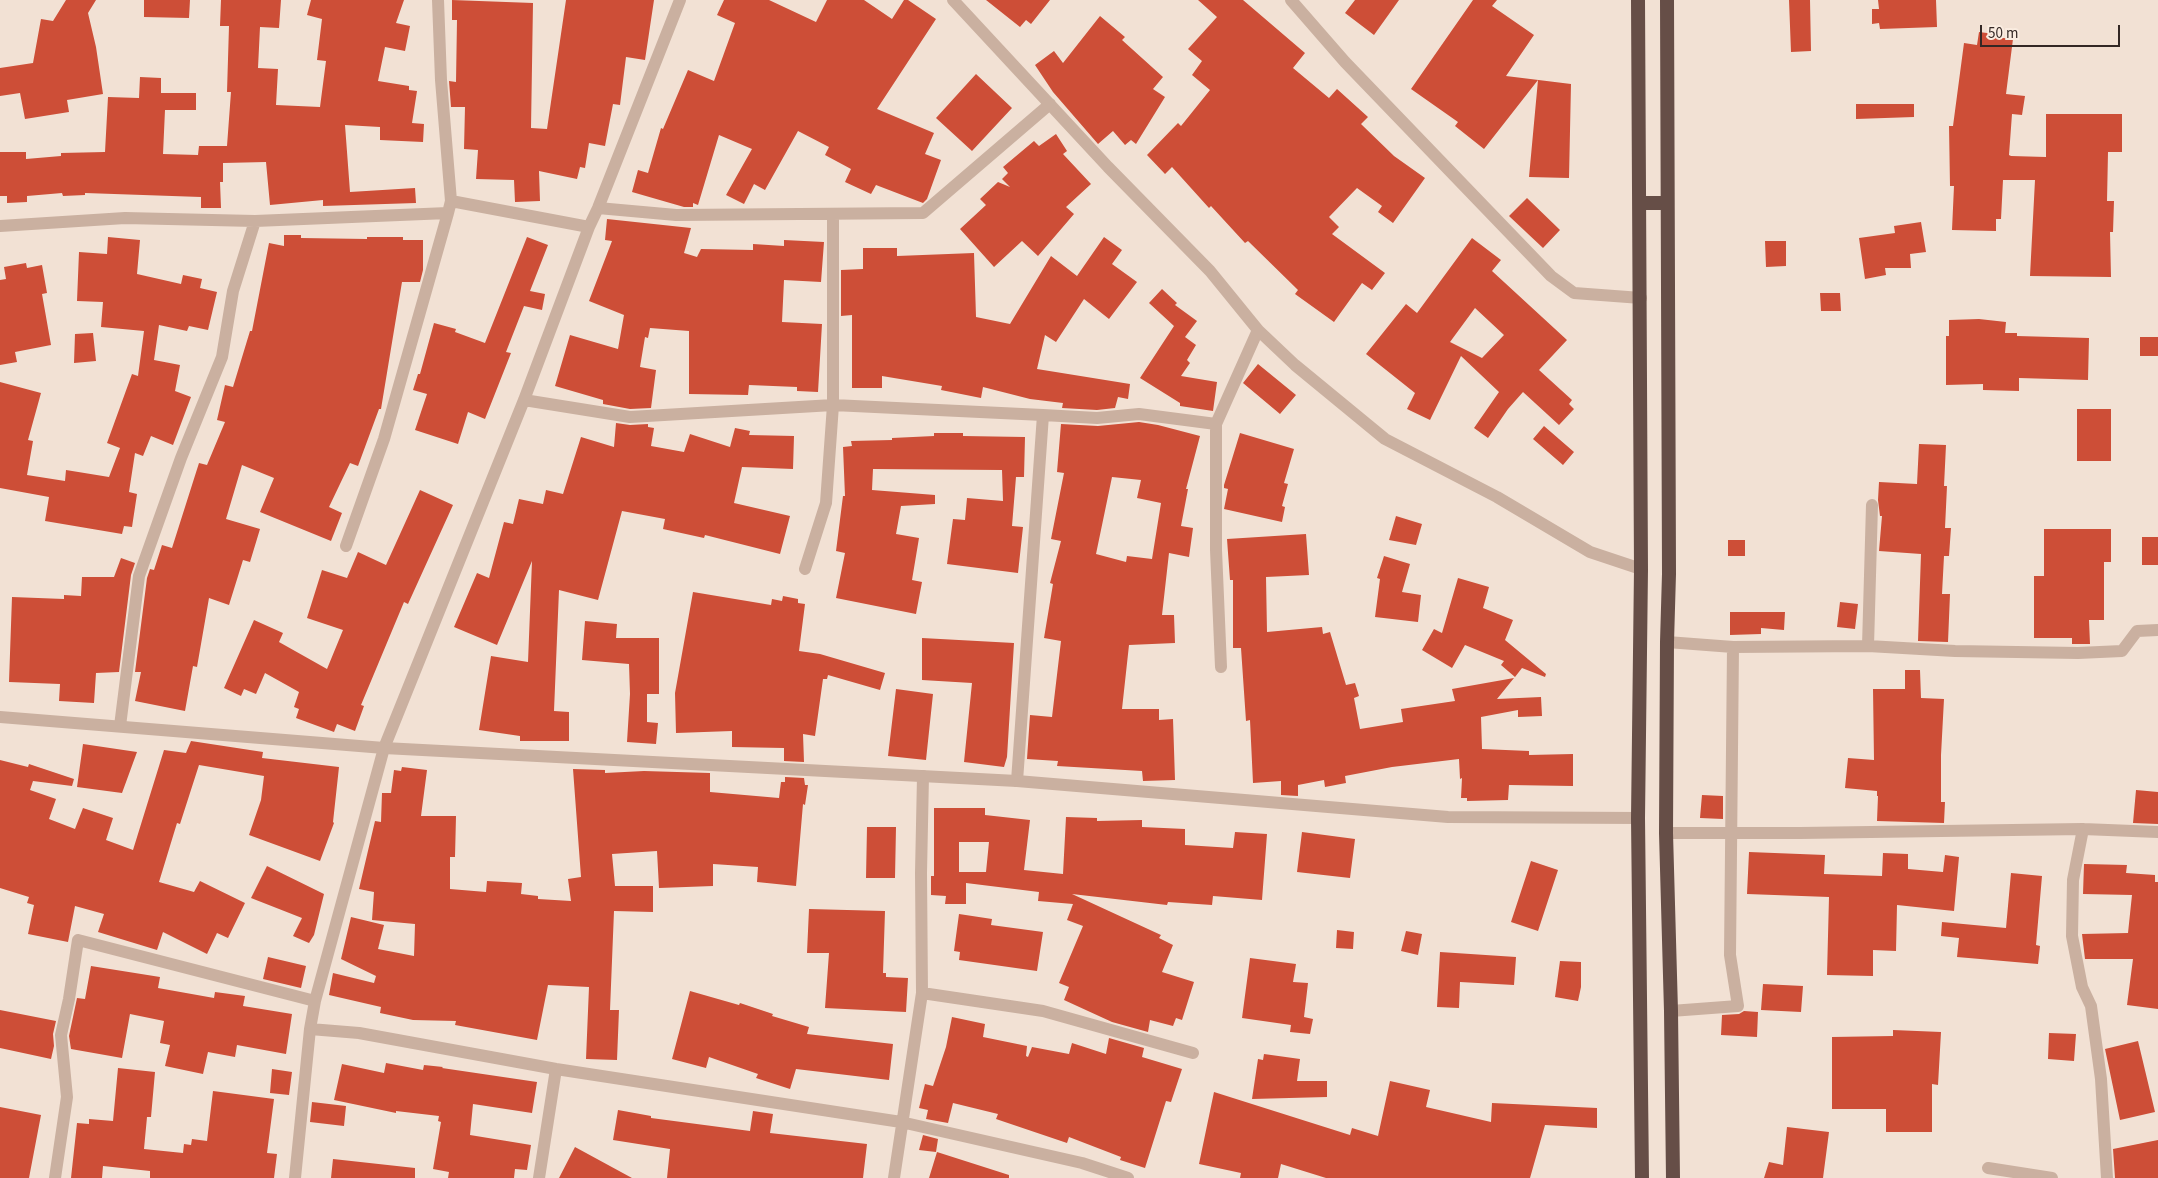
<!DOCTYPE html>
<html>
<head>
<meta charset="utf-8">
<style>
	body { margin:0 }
	#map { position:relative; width:2158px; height:1178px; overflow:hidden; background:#f2e1d4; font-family:"Source Sans 3",sans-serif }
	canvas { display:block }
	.scale { position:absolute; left:1980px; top:25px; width:140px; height:22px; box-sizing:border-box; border:2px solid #332724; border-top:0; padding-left:6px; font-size:15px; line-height:18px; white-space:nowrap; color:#332724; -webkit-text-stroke:4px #faece0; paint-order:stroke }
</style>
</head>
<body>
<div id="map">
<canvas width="2158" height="1178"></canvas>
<div class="scale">50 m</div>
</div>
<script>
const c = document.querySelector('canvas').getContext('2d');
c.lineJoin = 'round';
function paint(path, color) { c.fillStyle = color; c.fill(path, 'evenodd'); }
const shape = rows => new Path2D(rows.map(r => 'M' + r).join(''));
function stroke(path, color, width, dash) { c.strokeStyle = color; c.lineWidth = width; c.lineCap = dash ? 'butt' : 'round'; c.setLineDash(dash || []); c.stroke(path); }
paint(shape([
	[66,0,96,0,88,13,96,47,103,94,67,100,69,112,25,119,20,93,0,96,0,68,33,63,41,19,53,21],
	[144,0,190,0,189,18,144,17],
	[221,0,281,0,279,28,260,27,258,68,278,69,276,105,320,107,326,61,317,60,322,19,307,15,311,0,404,0,396,23,410,26,405,51,385,47,378,81,409,86,409,90,417,91,412,123,424,124,423,142,380,140,380,127,345,125,350,192,415,188,416,203,323,206,323,200,270,205,266,162,223,163,223,182,220,182,221,208,201,208,201,197,85,193,85,195,63,196,62,193,27,196,27,202,7,203,7,196,0,196,0,152,26,152,26,159,61,156,61,153,105,152,108,97,139,98,140,77,161,78,161,93,196,93,196,110,165,110,163,154,198,155,199,146,227,146,231,92,227,92,229,26,220,26],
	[452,0,533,3,531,128,547,129,566,0,654,0,645,60,626,57,620,105,613,104,605,146,589,143,585,168,580,167,577,179,539,171,540,201,515,202,514,180,476,179,478,150,464,149,465,107,451,107,449,81,456,82,457,20,452,20],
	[724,0,769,0,816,22,827,0,864,0,892,19,904,0,908,0,936,19,877,109,934,133,925,154,941,160,927,199,923,203,876,185,871,194,845,182,851,169,825,155,829,147,798,131,765,190,754,184,744,204,726,195,752,149,719,135,698,205,693,203,693,207,684,207,632,192,638,170,648,173,661,128,663,129,688,70,714,81,735,23,717,15],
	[986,0,1050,0,1031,24,1026,20,1020,27],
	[1198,0,1243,0,1305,53,1293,68,1329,98,1337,89,1368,117,1361,124,1394,156,1425,178,1393,223,1378,212,1382,206,1357,188,1329,217,1339,227,1332,234,1385,273,1372,290,1362,283,1334,322,1295,294,1298,290,1248,241,1245,243,1211,206,1209,208,1172,167,1165,174,1147,155,1178,123,1181,126,1210,90,1192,75,1202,61,1188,49,1217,17],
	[1355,0,1399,0,1374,35,1345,13],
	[1473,0,1497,0,1492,6,1534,35,1506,76,1571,84,1569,178,1529,177,1538,80,1484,149,1455,126,1458,122,1411,89],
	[1789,0,1810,0,1811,51,1791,52],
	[1878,0,1936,0,1937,27,1880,29,1879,23,1872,24,1872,9,1879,9],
	[1100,16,1125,37,1122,40,1163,77,1153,89,1165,97,1136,144,1131,140,1125,145,1113,131,1098,144,1053,92,1035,65,1054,51,1063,63],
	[1979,32,1995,34,1994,37,2013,39,2006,94,2025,96,2022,115,2012,114,2009,155,2011,156,2046,157,2046,114,2122,114,2122,152,2108,152,2107,201,2114,201,2113,232,2110,232,2111,277,2030,276,2035,180,2003,180,2001,219,1996,219,1996,231,1952,230,1954,186,1950,186,1949,126,1953,126,1964,43,1977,45],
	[976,74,1012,108,972,151,936,118],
	[1856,104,1914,104,1914,117,1856,119],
	[1056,134,1067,151,1063,154,1091,184,1066,207,1074,214,1038,256,1022,241,994,267,960,229,986,205,980,199,998,182,1010,187,1002,179,1008,173,1003,167,1034,141,1039,146],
	[1527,198,1560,230,1543,248,1509,216],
	[607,219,691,228,684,253,697,257,701,249,753,250,753,244,784,246,784,240,824,242,821,282,784,280,782,322,822,324,818,392,797,391,797,387,749,385,748,395,689,394,689,331,650,328,648,338,645,337,640,367,656,370,651,408,630,409,603,404,603,400,555,386,570,335,618,349,624,315,589,301,612,241,605,240],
	[1921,222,1926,252,1910,254,1911,268,1885,268,1886,275,1865,279,1859,238,1895,233,1894,226],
	[284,235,301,235,301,238,367,239,367,237,403,237,403,240,423,240,423,270,420,282,402,282,381,409,379,409,358,466,350,463,329,507,342,513,331,541,260,512,274,478,242,465,226,519,260,529,250,562,243,560,229,605,209,598,197,667,193,666,185,711,135,701,141,672,135,672,147,578,150,569,154,570,162,545,172,548,199,463,207,465,225,422,217,420,225,385,233,387,250,331,252,331,269,243,284,246],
	[108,237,140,240,137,274,181,284,183,275,202,279,200,288,217,292,208,330,189,326,187,331,159,325,154,360,180,365,175,391,191,397,173,445,151,436,143,456,135,453,129,492,137,494,132,527,124,526,122,534,45,521,49,497,0,488,0,382,41,393,28,440,33,441,27,475,65,481,66,470,109,477,120,448,107,443,132,374,138,376,144,331,101,327,103,302,77,301,79,252,107,254],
	[527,237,548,245,530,291,545,294,542,310,524,306,506,352,511,353,485,419,468,412,458,444,415,430,427,394,413,390,418,374,420,374,434,323,456,329,455,332,485,343],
	[1104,237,1122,250,1112,264,1137,282,1109,319,1084,299,1056,342,1045,335,1037,369,1130,384,1128,399,1118,397,1115,408,1097,410,1062,408,1063,403,1030,399,983,387,981,398,941,390,942,386,882,376,882,388,852,388,852,315,841,316,841,270,863,269,863,248,897,248,897,256,974,253,976,317,1010,324,1051,256,1077,276],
	[1472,238,1501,260,1492,271,1567,340,1539,370,1572,400,1569,404,1574,409,1559,425,1523,392,1508,409,1488,438,1474,428,1499,392,1461,356,1430,420,1407,409,1415,393,1366,354,1406,304,1417,313],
	[1475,308,1504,335,1482,358,1450,342],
	[1765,241,1786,241,1786,266,1766,267],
	[26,263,27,268,42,265,47,293,42,294,51,345,15,352,17,362,0,365,0,280,6,279,4,267],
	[1162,289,1177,303,1175,305,1197,321,1185,337,1196,345,1187,360,1190,363,1181,376,1217,382,1213,411,1180,406,1180,403,1140,378,1174,326,1149,303],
	[1820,293,1840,293,1841,311,1821,311],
	[1979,319,2006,322,2005,333,2017,333,2017,336,2089,338,2088,380,2019,378,2019,391,1983,390,1983,384,1946,385,1946,336,1949,336,1949,320],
	[93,333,96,361,74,363,75,334],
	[2140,337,2158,337,2158,356,2140,356],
	[1258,364,1296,395,1280,414,1243,383],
	[2077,409,2111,409,2111,461,2077,461],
	[1139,422,1158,425,1200,436,1186,489,1188,489,1181,526,1193,528,1189,557,1169,553,1162,615,1174,615,1175,643,1129,645,1122,709,1159,709,1159,720,1173,719,1175,780,1143,781,1142,771,1057,766,1058,761,1027,759,1030,715,1052,717,1061,641,1044,638,1053,584,1050,583,1061,541,1051,539,1064,473,1057,472,1061,424,1098,426],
	[1112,477,1141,480,1137,498,1161,503,1152,559,1127,556,1126,562,1096,554],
	[616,423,630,425,648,424,648,427,654,428,651,446,684,452,690,434,730,447,735,428,750,431,749,435,794,436,793,469,742,467,734,503,790,516,780,554,705,535,704,538,663,529,665,519,622,511,598,600,559,590,554,711,569,712,569,741,520,741,520,736,479,730,491,656,528,662,532,561,497,645,454,627,477,573,489,578,504,522,513,524,519,499,543,504,546,490,563,494,581,437,614,447],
	[1544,426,1574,452,1563,465,1533,439],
	[934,433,963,433,963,436,1025,437,1024,477,1016,477,1012,526,1023,527,1018,573,947,564,953,519,965,520,967,498,1003,501,1002,470,873,469,872,490,935,495,935,504,901,506,896,534,919,538,912,580,922,582,916,614,836,598,845,553,836,551,843,496,845,496,843,447,852,446,851,441,892,440,892,438,934,436],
	[1240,433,1294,449,1284,483,1288,484,1282,506,1285,507,1282,522,1224,509,1228,489,1224,488,1224,485],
	[1919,444,1946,445,1944,486,1947,486,1945,528,1951,528,1949,556,1944,556,1942,594,1950,594,1948,642,1918,641,1921,554,1879,551,1882,516,1880,516,1878,500,1879,482,1917,484],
	[420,490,453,505,408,604,404,602,361,705,364,706,355,731,337,724,334,732,296,718,299,709,294,707,299,692,265,673,256,694,244,689,241,696,224,688,254,620,283,633,279,642,327,669,343,630,307,618,322,570,347,578,358,552,386,565],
	[1396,516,1422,524,1416,545,1389,540],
	[2044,529,2111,529,2111,562,2104,562,2104,620,2089,620,2090,644,2072,644,2072,638,2034,638,2034,576,2044,576],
	[1306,534,1309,575,1266,577,1267,632,1322,627,1323,634,1330,632,1346,685,1355,683,1359,696,1354,698,1360,729,1403,722,1401,709,1455,701,1452,689,1514,678,1497,699,1541,697,1542,716,1518,717,1518,710,1481,717,1482,749,1529,751,1529,755,1573,754,1573,786,1509,785,1508,800,1467,801,1467,798,1461,798,1462,778,1460,779,1459,759,1392,767,1345,776,1346,783,1325,787,1324,780,1298,785,1298,796,1281,795,1281,781,1253,783,1250,720,1246,721,1241,648,1233,648,1233,580,1230,580,1227,539],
	[2142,537,2158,537,2158,565,2142,565],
	[1728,540,1745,540,1745,556,1728,556],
	[1384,556,1410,564,1402,592,1421,595,1418,622,1375,617,1380,579,1377,578],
	[121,558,135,563,131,575,119,672,96,673,94,703,59,701,60,684,9,682,12,597,64,599,64,595,81,596,82,577,114,577],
	[1458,578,1489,587,1483,608,1513,620,1505,640,1546,674,1545,677,1522,668,1515,677,1501,665,1504,661,1465,645,1452,668,1422,650,1434,629,1442,633],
	[693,592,771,605,772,599,782,601,783,596,798,599,798,603,805,604,799,651,820,654,885,673,880,690,828,675,827,679,823,679,815,736,803,734,804,762,784,761,784,748,732,747,732,731,676,733,675,693],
	[1840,602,1858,604,1855,629,1837,627],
	[1730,612,1785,612,1784,630,1761,628,1761,634,1730,635],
	[585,621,617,624,616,638,659,638,659,694,647,694,647,722,658,723,656,744,627,742,630,694,629,664,582,660],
	[922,638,1014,643,1007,757,1004,767,964,762,972,683,922,680],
	[1905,670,1920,670,1921,698,1944,699,1941,755,1941,802,1945,802,1944,823,1877,821,1878,796,1877,796,1877,791,1845,788,1848,758,1874,760,1873,689,1905,689],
	[896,689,933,694,926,760,888,756],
	[191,741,263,752,262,758,339,767,333,822,334,823,320,861,249,835,261,800,264,776,199,765,180,824,177,823,159,882,194,892,200,881,245,903,228,938,217,933,207,954,163,932,157,950,98,932,104,914,75,906,68,942,28,934,34,905,27,903,29,897,0,888,0,760,28,767,29,764,74,779,72,786,33,781,30,790,56,799,49,819,75,829,83,808,113,818,106,840,133,850,164,750,186,753],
	[83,744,137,752,122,793,77,787],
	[402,767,427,770,421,816,456,816,455,857,450,857,450,889,486,892,487,881,522,883,521,894,538,896,538,899,571,901,568,879,581,877,573,769,605,770,605,773,644,771,710,773,710,792,779,798,781,782,785,782,785,777,804,778,805,785,808,785,805,805,803,804,796,886,757,882,758,867,713,864,713,886,659,888,657,851,612,854,615,886,653,886,653,912,614,911,610,1010,619,1010,617,1060,586,1059,589,987,548,985,537,1040,455,1025,456,1021,413,1020,380,1013,381,1007,329,995,333,973,374,983,376,976,341,959,351,917,384,925,378,949,414,956,415,924,372,920,374,892,359,889,375,821,381,822,382,793,391,793,394,770,401,771],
	[2136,790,2158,792,2158,824,2133,823],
	[1702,795,1723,796,1723,819,1700,818],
	[934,808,985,808,985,815,1030,820,1024,870,1063,874,1066,817,1097,818,1097,821,1142,820,1142,827,1185,829,1185,845,1233,848,1235,832,1267,834,1262,900,1213,896,1212,905,1168,902,1167,905,1072,894,1161,935,1159,938,1173,945,1162,972,1194,982,1182,1020,1176,1018,1173,1026,1150,1020,1148,1032,1112,1022,1064,1000,1069,987,1059,983,1083,926,1067,920,1073,904,1038,901,1039,892,966,883,966,904,945,904,946,896,931,895,931,876,934,876],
	[959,842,989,842,986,872,959,872],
	[867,827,896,827,895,878,866,878],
	[1302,832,1355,839,1350,878,1297,872],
	[1749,852,1825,855,1824,874,1882,876,1883,853,1908,854,1908,869,1943,872,1945,855,1959,857,1954,911,1897,905,1896,951,1873,950,1873,976,1827,975,1829,897,1747,894],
	[1531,861,1558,870,1538,931,1511,922],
	[2084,864,2127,865,2126,873,2155,875,2155,882,2158,882,2158,1009,2127,1005,2133,959,2085,959,2082,934,2128,933,2132,895,2083,894],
	[267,866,324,894,314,935,309,943,293,936,302,918,251,898],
	[2011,873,2042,876,2036,945,2040,946,2038,964,1957,957,1959,938,1941,936,1942,922,2006,928],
	[809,909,885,911,883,973,886,973,886,977,908,978,906,1012,825,1008,829,953,807,953],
	[959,914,992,919,991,925,1043,932,1037,971,959,960,960,952,954,951],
	[1337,930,1354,932,1353,949,1336,948],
	[1406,931,1422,934,1418,955,1401,951],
	[1440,952,1516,957,1514,985,1460,982,1459,1008,1437,1007],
	[268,957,306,966,301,988,263,979],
	[1250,958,1296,964,1293,982,1308,983,1304,1017,1313,1019,1310,1034,1290,1032,1291,1025,1242,1018],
	[1560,961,1581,962,1581,987,1578,1001,1555,997],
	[91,966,160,977,158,988,214,998,215,992,245,996,243,1006,292,1014,286,1054,237,1045,235,1057,208,1052,203,1074,165,1066,170,1045,160,1043,164,1021,130,1014,122,1058,71,1049,69,1036,77,998,85,999],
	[1763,984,1803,986,1801,1012,1761,1010],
	[690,991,739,1005,740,1003,773,1014,772,1016,809,1027,807,1034,893,1044,889,1080,796,1069,790,1089,756,1078,758,1074,709,1057,706,1068,672,1059],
	[0,1010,56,1021,53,1034,54,1046,51,1059,0,1048],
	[1744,1011,1758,1012,1757,1037,1721,1035,1722,1015,1739,1014],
	[952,1017,985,1024,983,1037,1027,1046,1026,1056,1028,1057,1032,1047,1069,1054,1072,1043,1106,1054,1109,1038,1144,1048,1142,1057,1182,1069,1171,1102,1166,1101,1145,1168,1120,1160,1121,1157,1069,1137,1067,1143,996,1119,998,1114,953,1103,948,1123,926,1119,928,1110,919,1108,925,1084,933,1086,946,1047],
	[1893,1030,1941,1032,1938,1085,1932,1084,1932,1132,1886,1132,1886,1109,1832,1109,1832,1037,1893,1036],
	[2049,1033,2076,1034,2074,1061,2048,1059],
	[2138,1041,2155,1112,2120,1120,2105,1049],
	[1264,1054,1300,1059,1297,1081,1327,1081,1327,1097,1252,1099,1258,1059,1263,1060],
	[386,1063,423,1070,424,1065,443,1067,442,1068,537,1082,532,1113,473,1104,470,1135,531,1145,527,1170,515,1169,514,1178,448,1178,449,1172,433,1169,441,1122,438,1121,439,1116,396,1111,396,1113,334,1100,342,1064,384,1073],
	[118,1068,155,1072,151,1117,147,1117,144,1149,183,1153,184,1144,191,1145,192,1139,207,1141,213,1091,274,1099,267,1153,277,1154,274,1178,150,1178,150,1171,103,1166,102,1178,71,1178,77,1123,89,1124,89,1119,113,1121],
	[272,1069,292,1072,289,1095,270,1093],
	[1390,1081,1430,1090,1426,1107,1491,1122,1492,1103,1597,1108,1597,1128,1545,1125,1530,1178,1326,1178,1281,1164,1278,1178,1240,1178,1241,1173,1199,1164,1214,1092,1350,1135,1352,1128,1378,1136],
	[312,1102,346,1106,344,1126,310,1122],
	[0,1107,41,1115,29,1178,0,1178],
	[618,1110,651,1116,651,1118,750,1131,753,1111,773,1114,770,1133,867,1144,863,1178,667,1178,670,1149,613,1140],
	[1787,1127,1829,1132,1823,1178,1764,1178,1769,1162,1783,1165],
	[923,1135,938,1139,936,1152,919,1150],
	[2158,1140,2158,1178,2115,1178,2113,1149],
	[575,1147,632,1178,559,1178],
	[937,1152,1009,1175,1009,1178,929,1178],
	[333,1159,415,1168,415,1178,331,1178]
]), '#cd4e37');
stroke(shape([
	[438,0,441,80,451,201],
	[953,0,1108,167,1210,271,1258,330,1295,365,1385,439,1497,497,1590,552,1641,569],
	[1291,0,1345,62,1551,276,1574,293,1641,298],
	[598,208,676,215,923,213,1050,104],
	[0,226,125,218,255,221,448,213,451,201,589,227],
	[524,400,630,417,833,405,1043,415,1017,781],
	[1043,415,1097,418,1139,414,1216,424],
	[346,546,384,439,448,213],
	[805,569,826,503,833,405,833,214],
	[1667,642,1733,647,1868,646,1955,651,2078,653,2122,651,2137,631,2158,630],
	[1868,646,1872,505],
	[1221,667,1216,550,1216,424,1258,330],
	[120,726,139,576,181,458,222,357,233,291,255,221],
	[2083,829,2073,880,2072,936,2082,987,2091,1006,2101,1079,2107,1178],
	[1666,833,1800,833,2083,829,2158,832],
	[922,993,1043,1011,1193,1053],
	[1671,1011,1738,1006,1730,955,1733,647],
	[310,1029,359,1033,556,1069,901,1122,1082,1163,1128,1178],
	[1988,1168,2052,1178],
	[55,1178,67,1097,61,1035,69,999,78,940,315,1001],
	[295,1178,310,1029,315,1001,384,748,524,400,589,227,598,208,680,0],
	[539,1178,556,1069],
	[894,1178,922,993,921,873,923,776]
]), '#cab0a0', 12);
stroke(shape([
	[0,717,384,748,1017,781,1448,817,1638,818]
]), '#cab0a0', 12);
stroke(shape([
	[1638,0,1641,569,1638,818,1642,1178],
	[1667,0,1669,574,1667,642,1666,833,1671,1011,1673,1178],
	[1641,203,1666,203]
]), '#664e47', 14);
</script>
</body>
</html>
